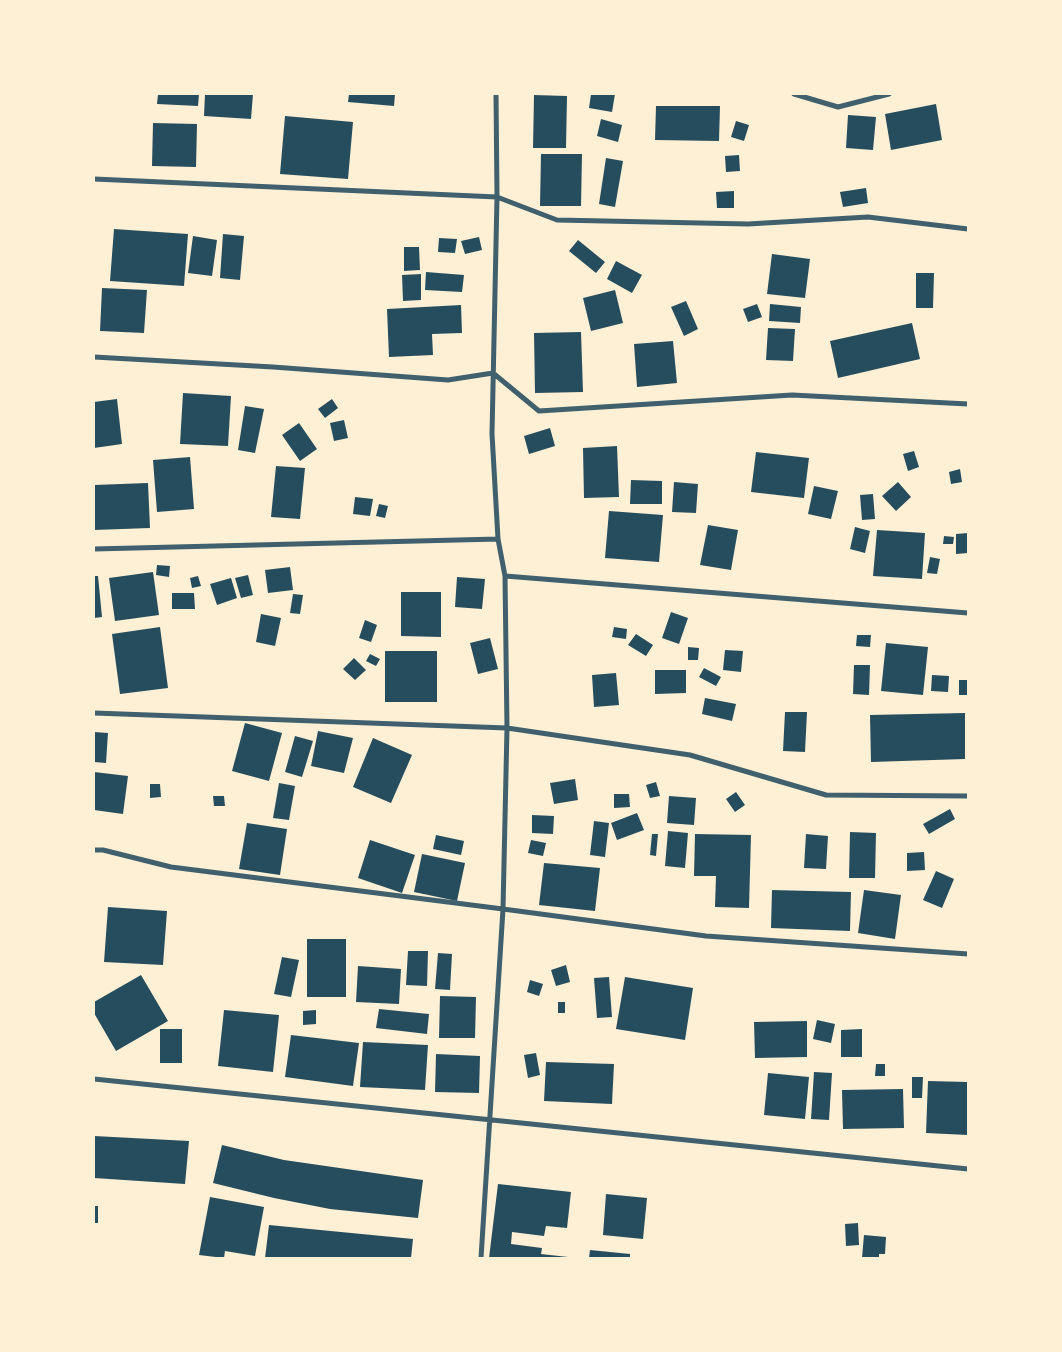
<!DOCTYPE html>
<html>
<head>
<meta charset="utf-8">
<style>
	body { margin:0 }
	#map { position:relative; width:1062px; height:1352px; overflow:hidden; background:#fdf0d5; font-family:"Golos Text",sans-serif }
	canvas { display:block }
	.frame { position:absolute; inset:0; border:95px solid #fdf0d5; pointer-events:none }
</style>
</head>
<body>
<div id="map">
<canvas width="1062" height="1352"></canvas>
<div class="frame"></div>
</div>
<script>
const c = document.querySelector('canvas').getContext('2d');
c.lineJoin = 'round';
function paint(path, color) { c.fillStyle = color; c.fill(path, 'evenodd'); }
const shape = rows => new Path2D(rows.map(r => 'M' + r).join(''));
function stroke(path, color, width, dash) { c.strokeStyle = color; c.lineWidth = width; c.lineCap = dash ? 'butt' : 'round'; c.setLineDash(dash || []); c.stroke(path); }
paint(shape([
	[158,94,199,94,198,106,157,104],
	[205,94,253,94,251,119,204,116],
	[349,94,395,94,394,106,348,102],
	[591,94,615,94,612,112,589,108],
	[534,95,567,96,566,148,533,148],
	[936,104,942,140,891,150,885,114],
	[656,106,720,106,719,141,655,140],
	[848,115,876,117,873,150,846,148],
	[285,116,353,122,348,179,280,174],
	[601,119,622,125,618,142,597,136],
	[736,121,749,125,744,141,731,137],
	[153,123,197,124,196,167,152,166],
	[541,154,582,154,581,206,540,206],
	[739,155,740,171,726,172,725,156],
	[606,158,623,161,615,207,599,204],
	[866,188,868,203,843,207,840,192],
	[734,191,734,208,717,208,716,192],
	[114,229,188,234,184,286,110,281],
	[223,234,244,236,240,280,220,278],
	[193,236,217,240,212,276,188,273],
	[479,237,482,250,465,254,461,241],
	[439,238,457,239,455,253,438,252],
	[578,240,605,262,596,273,569,251],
	[404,247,419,247,420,270,404,271],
	[772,254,810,259,805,298,767,294],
	[616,261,642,275,632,293,607,279],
	[426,272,464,275,462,292,425,290],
	[916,273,934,273,933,308,916,308],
	[421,274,421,300,403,301,402,275],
	[102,288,147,290,144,333,100,331],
	[615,290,623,323,591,331,583,298],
	[686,301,698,329,684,336,671,307],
	[757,304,762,317,748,322,743,309],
	[770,304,801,307,800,323,769,321],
	[461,305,462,333,432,334,433,355,389,357,387,309],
	[912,323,920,359,838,378,830,341],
	[768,328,795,329,793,361,766,360],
	[581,332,583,392,535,393,534,333],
	[673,341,677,383,637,387,634,344],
	[183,393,231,396,228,446,180,444],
	[117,399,122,444,94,448,94,402],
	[332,399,338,408,325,418,318,409],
	[245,406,264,409,255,453,238,450],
	[344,420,348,438,334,441,330,423],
	[299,423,317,449,300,461,282,435],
	[550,428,555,446,529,454,524,436],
	[617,446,619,497,584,498,583,448],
	[914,451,919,467,908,471,903,454],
	[756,452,809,458,804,498,751,492],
	[190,457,194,509,157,512,153,460],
	[276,466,305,468,300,519,271,517],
	[960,469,962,482,951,484,949,472],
	[631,480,662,481,662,504,630,504],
	[674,482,698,484,696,513,672,512],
	[898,482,911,497,896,511,882,496],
	[148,483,150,528,94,530,94,485],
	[814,486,838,491,831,519,808,514],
	[873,494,875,519,862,520,860,495],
	[355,497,373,499,370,516,353,514],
	[379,504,388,506,385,518,376,516],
	[609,511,663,515,659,562,605,558],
	[708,525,738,530,731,570,700,565],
	[855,527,870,531,865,553,850,549],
	[877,530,925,533,922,579,873,576],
	[968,533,968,553,956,554,956,534],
	[944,536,954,537,953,544,943,544],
	[930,557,940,559,937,574,927,573],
	[157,565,170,566,169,577,156,575],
	[290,567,293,590,268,593,265,570],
	[153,572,159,615,115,621,109,578],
	[248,575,253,595,241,598,235,578],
	[94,576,98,576,102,617,94,618],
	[198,576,201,586,192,588,190,578],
	[457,577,485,579,482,609,455,607],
	[231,578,237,598,217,605,210,584],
	[401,592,441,592,441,637,401,636],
	[172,593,194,593,195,609,172,609],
	[293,594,303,595,300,614,290,613],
	[671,612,688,618,679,644,662,638],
	[261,614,281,618,275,646,256,642],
	[365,620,377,625,371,642,359,638],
	[160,627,168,688,120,694,112,634],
	[614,627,627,629,626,639,612,637],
	[636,634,653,645,646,656,628,645],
	[857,635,871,635,870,647,856,646],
	[490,638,498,669,478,674,470,643],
	[886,643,928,647,923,695,881,691],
	[688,647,699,648,698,660,688,660],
	[725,650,743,651,741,672,723,670],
	[385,651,437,651,437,702,385,702],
	[370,654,380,659,376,666,366,661],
	[354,658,366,670,355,680,343,669],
	[854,665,870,665,869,695,853,694],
	[704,668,721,677,716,686,699,677],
	[655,670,686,670,686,693,655,694],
	[616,673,619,705,594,707,592,675],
	[932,675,949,676,948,692,931,691],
	[959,680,968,680,968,695,959,695],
	[705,698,736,704,732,721,702,714],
	[785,712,807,712,805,752,783,751],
	[965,713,965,759,871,762,870,715],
	[245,723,282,733,269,781,232,771],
	[318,731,353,738,344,773,311,766],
	[94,732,108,733,106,763,94,762],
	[295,736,313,741,302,777,285,772],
	[373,738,412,755,391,803,353,787],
	[94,772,128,776,123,814,94,810],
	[575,779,578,800,554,804,550,783],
	[656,782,660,796,650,798,646,785],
	[279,783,295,786,289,820,273,818],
	[150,784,160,784,161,797,150,798],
	[736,792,745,805,735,812,726,799],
	[614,794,629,794,630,807,614,808],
	[213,796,224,796,225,806,214,806],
	[669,796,696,798,694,825,667,823],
	[950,809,955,819,929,834,923,824],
	[637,813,644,830,617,840,611,823],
	[532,815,554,816,553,834,532,833],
	[594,821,609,823,605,857,590,855],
	[247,823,287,829,280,875,239,869],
	[668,831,688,833,685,868,665,866],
	[850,832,876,833,875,878,849,878],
	[652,834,658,834,656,856,650,855],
	[695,834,751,835,749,908,715,907,716,876,694,876],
	[806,834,828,836,826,869,804,868],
	[436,835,464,841,461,855,433,849],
	[370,840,415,855,402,893,358,878],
	[531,840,546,843,543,856,528,853],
	[924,852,925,870,907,871,907,853],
	[422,854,465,863,457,901,414,892],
	[544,863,600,868,595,911,539,905],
	[936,871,954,879,942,908,923,900],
	[772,890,851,892,850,931,771,928],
	[864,890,901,895,895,939,858,933],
	[108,907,167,911,163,965,104,962],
	[307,939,346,939,346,997,307,997],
	[408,951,428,951,427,986,406,985],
	[438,953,452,954,450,990,435,989],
	[282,957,299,960,291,997,274,994],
	[566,965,570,982,556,986,551,970],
	[358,966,401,969,399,1004,356,1002],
	[141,975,168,1021,116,1051,94,1013,94,1002],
	[609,977,612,1017,597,1018,594,978],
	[625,977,693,988,685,1040,616,1029],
	[530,980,543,984,539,996,527,992],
	[440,996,476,997,475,1038,439,1038],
	[558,1002,565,1002,565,1013,558,1013],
	[379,1009,429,1014,427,1034,376,1028],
	[224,1010,279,1015,273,1072,218,1066],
	[316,1010,316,1024,303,1025,303,1011],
	[817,1020,835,1024,831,1043,813,1039],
	[807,1021,807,1057,755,1058,754,1022],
	[160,1029,182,1029,182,1063,160,1063],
	[862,1029,862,1057,841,1057,841,1030],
	[291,1035,359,1043,353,1086,285,1077],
	[363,1042,428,1045,425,1090,360,1087],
	[536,1053,540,1075,528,1078,524,1055],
	[436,1054,480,1056,479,1093,435,1092],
	[546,1062,614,1064,612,1104,544,1101],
	[876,1064,885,1064,885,1076,875,1076],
	[814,1072,832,1073,829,1120,811,1119],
	[768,1073,809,1077,805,1119,764,1115],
	[912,1077,923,1077,922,1098,912,1098],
	[928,1081,968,1082,968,1135,926,1133],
	[903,1089,904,1128,843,1129,842,1090],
	[94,1136,189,1141,185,1184,94,1178],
	[222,1145,284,1160,423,1180,418,1218,330,1209,274,1198,213,1183],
	[498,1184,571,1192,567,1228,546,1226,544,1236,512,1232,511,1244,542,1248,541,1254,568,1257,568,1258,489,1258],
	[606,1194,647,1198,643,1239,603,1235],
	[210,1197,264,1207,255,1256,225,1251,224,1258,199,1255],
	[94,1206,98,1206,98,1223,94,1223],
	[858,1223,859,1245,846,1246,845,1224],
	[269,1225,413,1239,411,1258,265,1258],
	[864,1235,886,1237,885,1254,879,1254,879,1258,862,1258],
	[590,1250,630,1254,630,1258,589,1258]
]), '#264d5e');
stroke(shape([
	[794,94,838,107,889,94],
	[94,179,497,197,557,220,748,224,868,217,968,229],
	[94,357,273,367,448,380,493,373,539,411,792,395,968,404],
	[94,549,498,539],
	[505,576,968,613],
	[94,713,507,728,690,755,826,795,968,796],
	[94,850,103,850,171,867,503,909,706,936,968,954],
	[94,1079,968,1169],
	[481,1258,503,909,507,728,505,576,498,539,492,434,497,197,496,94]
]), '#3f606c', 5);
</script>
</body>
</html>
